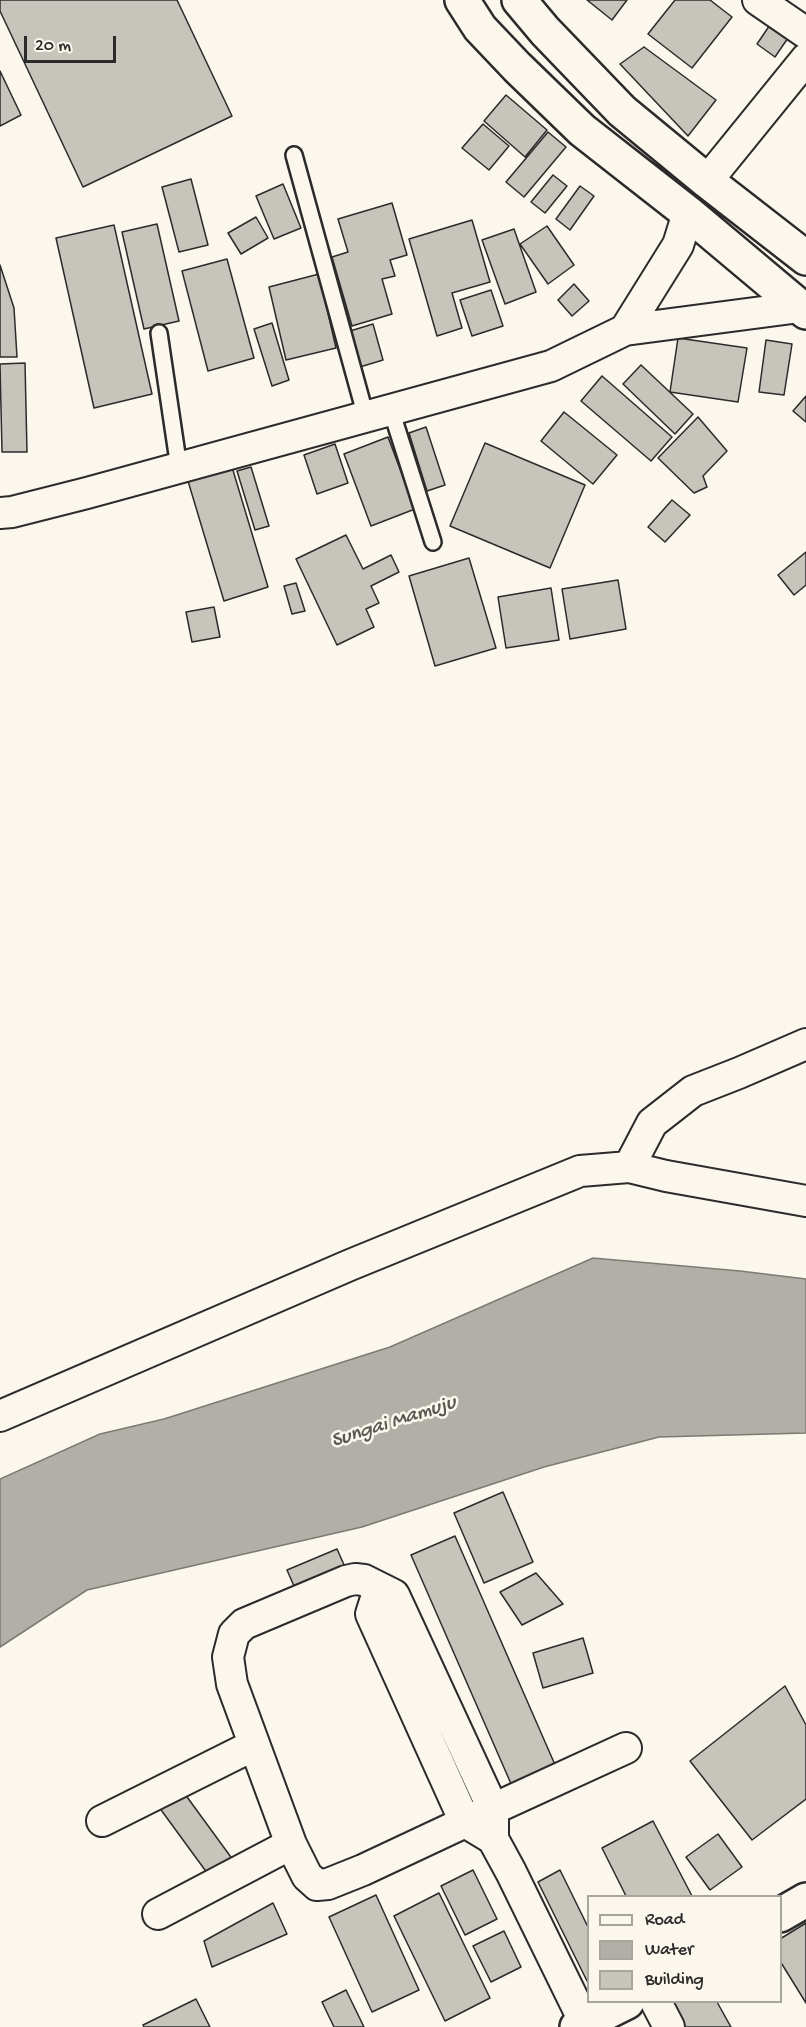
<!DOCTYPE html>
<html>
<head>
<meta charset="utf-8">
<style>
	body { margin:0 }
	#map { position:relative; width:806px; height:2027px; overflow:hidden; background:#fbf7ec; font-family:"Gochi Hand",sans-serif }
	canvas { display:block }
	.legend { position:absolute; left:587px; top:1895px; width:195px; height:108px; box-sizing:border-box; background:#fbf7ec; border:2px solid #a8a59f; margin:0; padding:8px 10px; list-style:none; font-size:18px; color:#2b2b2b }
	.legend li { display:flex; align-items:center; gap:12px; height:30px }
	.legend b { width:30px; border:2px solid #a8a59f }
	.scale { position:absolute; left:24px; top:36px; width:92px; height:27px; box-sizing:border-box; border:3px solid #2b2b2b; border-top:0; padding-left:8px; font-size:18px; line-height:21px; white-space:nowrap; color:#2b2b2b; -webkit-text-stroke:4px #fbf7ec; paint-order:stroke }
</style>
</head>
<body>
<div id="map">
<canvas width="806" height="2027"></canvas>
<ul class="legend">
<li><b style="height:8px;background:#fbf7ec"></b>Road</li>
<li><b style="height:16px;background:#b1afa7"></b>Water</li>
<li><b style="height:16px;background:#c7c4bc"></b>Building</li>
</ul>
<div class="scale">20 m</div>
</div>
<script>
const c = document.querySelector('canvas').getContext('2d');
c.lineJoin = 'round';
function paint(path, color) { c.fillStyle = color; c.fill(path, 'evenodd'); }
const shape = rows => new Path2D(rows.map(r => 'M' + r).join(''));
function stroke(path, color, width, dash) { c.strokeStyle = color; c.lineWidth = width; c.lineCap = dash ? 'butt' : 'round'; c.setLineDash(dash || []); c.stroke(path); }
function label(font, color, halo, rows, align = 'center') {
  c.font = font + ' "Gochi Hand",sans-serif'; c.lineWidth = 5; c.setLineDash([]); c.textBaseline = 'middle'; c.strokeStyle = halo; c.fillStyle = color; for (const [text, x, y, turn = 0] of rows) {
    c.save(); c.translate(x, y); c.rotate((+turn || 0) * Math.PI / 180); c.textAlign = isNaN(turn) ? turn : align; if (halo) c.strokeText(text, 0, 0); c.fillText(text, 0, 0); c.restore();
  }
}
const water = shape([
	[593,1258,740,1271,806,1279,806,1433,659,1437,544,1467,362,1527,87,1590,0,1647,0,1479,100,1434,164,1419,390,1347,593,1258]
]);
paint(water, '#b1afa7');
stroke(water, '#7b7a75', 1.5);
const building = shape([
	[0,0,177,0,232,116,83,187,0,11,0,0],
	[587,0,627,0,612,20,587,0],
	[675,0,710,0,732,17,692,68,648,34,675,0],
	[774,19,792,32,775,57,757,44,774,19],
	[644,47,716,100,688,136,620,64,644,47],
	[0,71,21,115,0,126,0,71],
	[506,95,547,130,525,157,484,121,506,95],
	[483,124,509,146,489,170,462,148,483,124],
	[548,132,566,147,524,197,506,182,548,132],
	[553,175,567,186,545,213,531,202,553,175],
	[191,179,208,245,179,252,162,187,191,179],
	[283,184,301,228,274,239,256,196,283,184],
	[580,186,594,196,570,230,556,219,580,186],
	[392,203,407,255,390,260,395,276,382,279,392,314,352,326,332,257,348,252,338,219,392,203],
	[256,217,268,238,241,254,228,233,256,217],
	[472,220,490,282,452,293,462,328,437,336,409,239,472,220],
	[157,224,179,321,144,329,122,232,157,224],
	[114,225,152,394,94,408,56,238,114,225],
	[547,226,574,265,548,284,520,244,547,226],
	[514,229,536,292,505,304,482,240,514,229],
	[227,259,254,358,208,371,182,271,227,259],
	[0,265,14,308,17,357,0,357,0,265],
	[319,274,336,348,286,360,269,287,319,274],
	[574,284,589,301,572,316,558,300,574,284],
	[491,290,503,326,472,336,460,300,491,290],
	[272,323,289,380,272,386,254,329,272,323],
	[373,324,383,360,360,367,350,331,373,324],
	[678,338,747,348,738,402,670,392,678,338],
	[766,340,792,344,784,395,759,392,766,340],
	[25,363,27,452,2,452,0,364,25,363],
	[641,365,693,414,675,434,623,384,641,365],
	[602,376,672,437,651,461,581,401,602,376],
	[806,396,806,422,793,411,806,396],
	[564,412,617,455,593,484,541,441,564,412],
	[698,417,727,451,703,476,707,487,694,493,658,458,698,417],
	[426,427,445,485,427,491,409,433,426,427],
	[388,437,415,509,371,526,344,454,388,437],
	[485,443,585,485,550,568,450,526,485,443],
	[335,444,348,483,317,494,304,455,335,444],
	[232,467,268,587,224,601,188,481,232,467],
	[251,467,269,526,255,530,237,471,251,467],
	[672,500,690,515,665,542,648,527,672,500],
	[346,535,363,569,391,555,399,572,371,586,379,603,366,609,374,627,337,645,296,559,346,535],
	[806,552,806,585,794,595,778,575,806,552],
	[469,558,496,648,435,666,409,576,469,558],
	[618,580,626,629,570,639,562,589,618,580],
	[296,583,305,611,292,614,284,586,296,583],
	[551,588,559,640,506,648,498,597,551,588],
	[214,607,220,637,192,642,186,612,214,607],
	[503,1492,533,1562,484,1583,454,1513,503,1492],
	[455,1536,556,1767,512,1786,411,1555,455,1536],
	[337,1549,350,1578,300,1600,287,1570,337,1549],
	[536,1573,563,1604,522,1625,500,1592,536,1573],
	[583,1638,593,1673,543,1688,533,1653,583,1638],
	[785,1686,806,1725,806,1799,752,1840,690,1761,785,1686],
	[179,1786,236,1864,213,1881,156,1803,179,1786],
	[653,1821,692,1896,626,1896,602,1848,653,1821],
	[718,1834,742,1867,710,1890,686,1857,718,1834],
	[473,1870,497,1919,465,1935,441,1886,473,1870],
	[560,1870,588,1927,588,1983,538,1882,560,1870],
	[439,1893,490,1998,445,2021,394,1916,439,1893],
	[376,1895,419,1990,372,2012,329,1917,376,1895],
	[273,1903,287,1934,212,1967,204,1941,273,1903],
	[806,1923,806,2003,780,1961,780,1939,806,1923],
	[504,1931,521,1967,491,1982,473,1946,504,1931],
	[346,1990,364,2027,334,2027,322,2002,346,1990],
	[196,1999,210,2027,144,2027,143,2025,196,1999],
	[663,2002,717,2002,731,2027,677,2027,663,2002]
]);
paint(building, '#c7c4bc');
stroke(building, '#2b2b2b', 1.5);
const service = shape([
	[294,155,366,417],
	[159,333,179,468],
	[391,410,433,542]
]);
const minor = shape([
	[758,0,806,33],
	[707,181,806,59],
	[625,330,678,245,688,213],
	[0,513,12,512,87,493,551,366,625,330,800,307],
	[629,1167,652,1123,693,1091,739,1073,806,1044],
	[0,1416,350,1265,580,1171,629,1167,666,1176,806,1201],
	[379,1589,371,1614,465,1822,493,1839,511,1872,585,2023],
	[102,1821,254,1745],
	[493,1839,493,1809,394,1595,364,1580,355,1579,346,1581,244,1624,234,1634,228,1657,232,1684,291,1844,307,1876,317,1885,328,1884,363,1870,493,1809,626,1748],
	[158,1914,291,1844],
	[656,2002,669,2027]
]);
const trunk = shape([
	[462,0,480,28,517,67,582,130,688,213,806,312],
	[519,0,545,31,622,111,707,181,806,258],
	[780,1915,806,1900],
	[577,2027,627,2002]
]);
stroke(service, '#2b2b2b', 20);
stroke(minor, '#2b2b2b', 34);
stroke(trunk, '#2b2b2b', 38);
stroke(service, '#fbf7ec', 15);
stroke(minor, '#fbf7ec', 30);
stroke(trunk, '#fbf7ec', 33);
label('italic 21px', '#5a5956', '#fbf7ec', [
	["Sungai Mamuju",394,1423,-18]
]);
</script>
</body>
</html>
